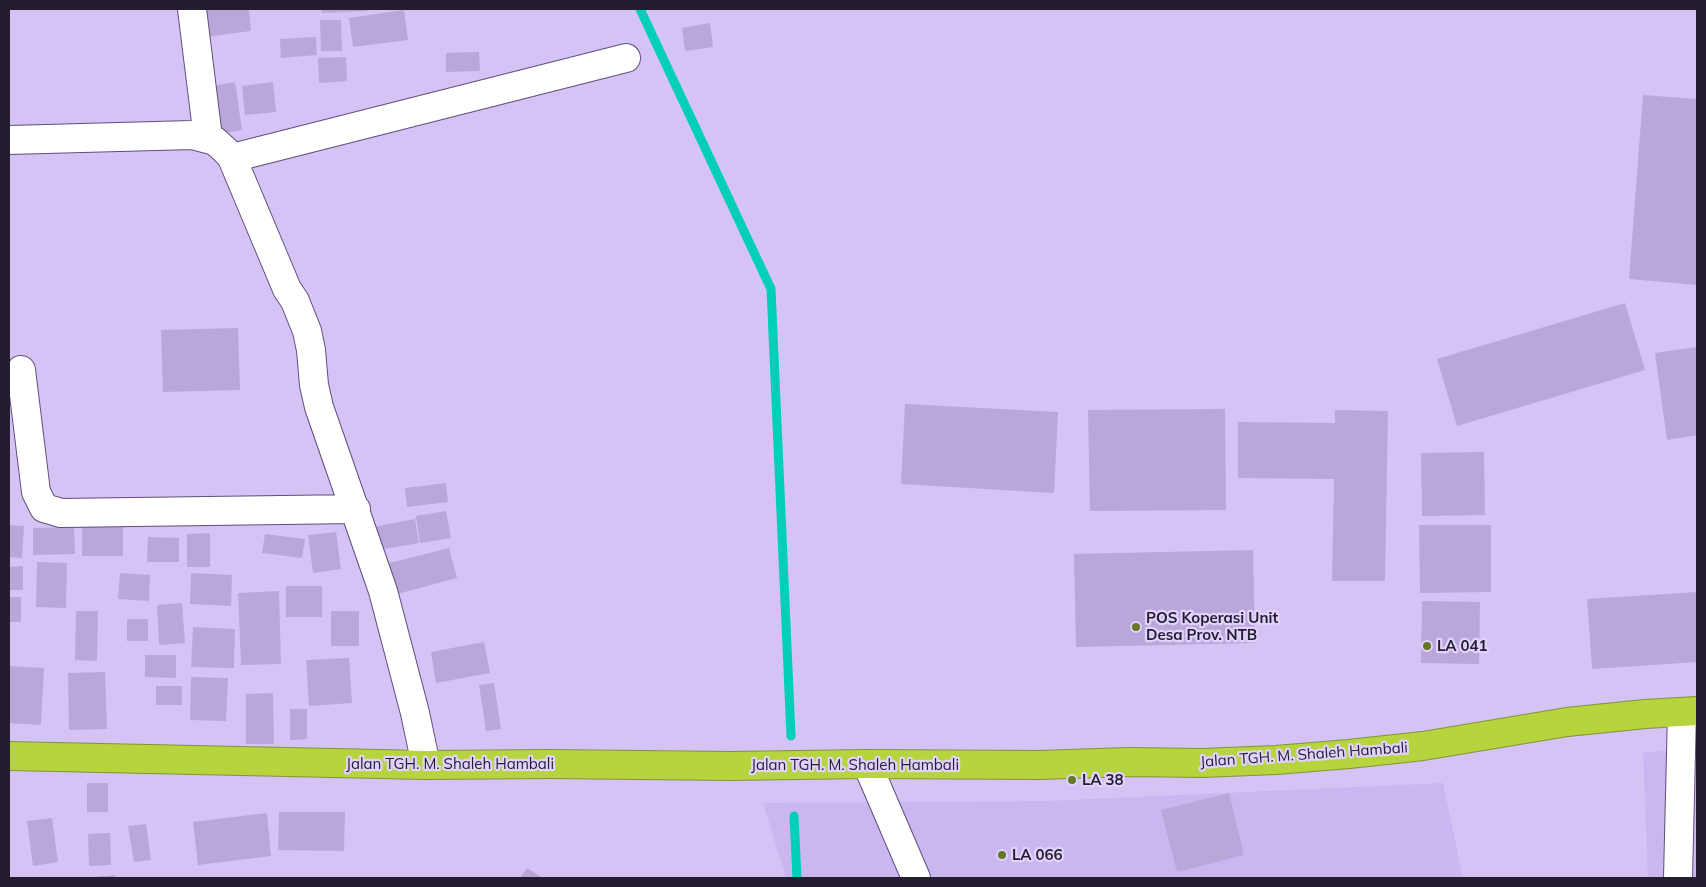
<!DOCTYPE html>
<html>
<head>
<meta charset="utf-8">
<style>
	body { margin:0 }
	#map { position:relative; width:1706px; height:887px; overflow:hidden; background:#d5c3f6; font-family:Mulish,sans-serif }
	canvas { display:block }
	.frame { position:absolute; inset:0; border:10px solid #241d30; pointer-events:none }
</style>
</head>
<body>
<div id="map">
<canvas width="1706" height="887"></canvas>
<div class="frame"></div>
</div>
<script>
const c = document.querySelector('canvas').getContext('2d');
c.lineJoin = 'round';
function paint(path, color) { c.fillStyle = color; c.fill(path, 'evenodd'); }
const shape = rows => new Path2D(rows.map(r => 'M' + r).join(''));
function stroke(path, color, width, dash) { c.strokeStyle = color; c.lineWidth = width; c.lineCap = dash ? 'butt' : 'round'; c.setLineDash(dash || []); c.stroke(path); }
function label(font, color, halo, rows, align = 'center') {
  c.font = font + ' Mulish,sans-serif'; c.lineWidth = 4.5; c.setLineDash([]); c.textBaseline = 'middle'; c.strokeStyle = halo; c.fillStyle = color; for (const [text, x, y, turn = 0] of rows) {
    c.save(); c.translate(x, y); c.rotate((+turn || 0) * Math.PI / 180); c.textAlign = isNaN(turn) ? turn : align; if (halo) c.strokeText(text, 0, 0); c.fillText(text, 0, 0); c.restore();
  }
}
paint(shape([
	[1697,750,1697,878,1648,878,1643,752],
	[1443,783,1463,878,786,878,763,803,1047,801]
]), '#cbb7f0');
stroke(shape([
	[640,9,771,289,791,736],
	[794,816,797,878]
]), '#02cfb8', 9);
paint(shape([
	[201,9,249,9,251,31,204,37],
	[321,9,368,9,368,11,322,13],
	[404,10,408,40,353,47,349,18],
	[320,20,341,20,342,51,321,51],
	[710,23,713,47,685,51,682,28],
	[316,37,317,55,281,58,280,39],
	[479,52,480,71,446,72,446,53],
	[346,57,347,81,319,83,318,58],
	[235,82,242,130,219,134,212,86],
	[273,82,276,112,245,115,242,86],
	[1643,95,1697,99,1697,285,1629,279],
	[1625,303,1645,370,1457,426,1437,359],
	[238,328,240,390,163,392,161,330],
	[1697,347,1697,435,1667,440,1655,353],
	[905,404,1058,412,1054,493,901,484],
	[1225,409,1226,510,1090,511,1088,410],
	[1335,410,1388,411,1385,581,1332,581,1334,479,1238,478,1238,422,1335,423],
	[1484,452,1485,515,1422,516,1421,453],
	[446,483,448,502,407,507,405,488],
	[446,511,451,538,420,543,416,516],
	[415,519,419,543,378,550,373,527],
	[9,525,24,526,22,558,9,557],
	[1419,525,1491,525,1491,592,1420,593],
	[82,526,123,526,123,556,82,556],
	[74,527,75,554,33,555,33,528],
	[336,532,341,569,313,573,308,535],
	[210,533,210,567,187,567,187,534],
	[265,534,305,539,302,558,262,553],
	[148,537,179,538,179,562,147,562],
	[449,548,457,578,390,596,382,565],
	[1253,550,1255,643,1076,647,1074,554],
	[37,562,67,563,66,608,36,607],
	[23,566,23,590,9,590,9,567],
	[120,573,150,575,149,601,118,599],
	[191,573,232,575,231,606,190,604],
	[286,586,322,586,322,617,286,617],
	[279,591,281,664,241,665,238,593],
	[1697,592,1697,662,1592,669,1587,599],
	[9,597,21,597,21,622,9,622],
	[1422,601,1480,602,1479,664,1421,663],
	[182,603,185,643,159,645,157,605],
	[76,611,98,611,97,661,75,660],
	[331,611,359,611,359,646,331,646],
	[127,619,148,619,148,641,127,641],
	[193,627,235,629,234,668,191,667],
	[484,642,490,673,436,683,431,652],
	[145,655,176,655,176,678,145,677],
	[349,658,352,703,309,706,306,660],
	[9,666,44,668,41,725,9,723],
	[105,672,107,729,69,730,68,673],
	[191,677,228,678,226,721,190,720],
	[494,683,501,729,486,731,479,685],
	[156,686,182,686,182,705,156,705],
	[273,693,274,744,246,744,246,694],
	[290,709,307,709,307,739,290,740],
	[87,783,108,783,108,812,87,812],
	[1229,793,1244,855,1177,872,1161,810],
	[279,812,345,812,344,851,278,850],
	[267,813,271,856,198,865,193,822],
	[52,818,58,862,33,866,27,821],
	[146,824,151,860,134,862,128,826],
	[110,833,111,865,89,866,88,834],
	[527,868,543,878,520,878],
	[115,875,116,878,93,878,92,877]
]), '#b9a7d9');
const minor = shape([
	[192,9,208,138],
	[9,140,192,135,215,141,227,152,232,158,287,289,295,301,307,331,311,350,314,385,319,407,383,591,415,713,426,765],
	[232,158,626,58],
	[21,370,36,492,44,508,61,513,356,509],
	[867,764,916,878],
	[1678,878,1682,712]
]);
const highway = shape([
	[9,756,426,765,550,764,730,766,867,764,1040,765,1128,762,1202,763,1276,760,1349,754,1423,746,1567,722,1645,714,1697,711]
]);
stroke(minor, '#5f4e7b', 30);
stroke(highway, '#829438', 30);
stroke(minor, '#fff', 28);
stroke(highway, '#b5d43d', 28);
for (const [x, y, r, color] of [
	[1136,627,5,"#667726"],
	[1427,646,5,"#667726"],
	[1072,780,5,"#667726"],
	[1002,855,5,"#667726"]
]) { const dot = new Path2D(); dot.arc(x, y, r, 0, 2 * Math.PI); c.fillStyle = color; c.fill(dot); stroke(dot, '#e0d2fc', 2); }
label('bold 15px', '#241d30', '#e0d2fc', [
	["POS Koperasi Unit",1146,618],
	["Desa Prov. NTB",1146,635],
	["LA 041",1437,646],
	["LA 38",1082,780],
	["LA 066",1012,855]
], 'left');
label('15px', '#241d30', '#e0d2fc', [
	["Jalan TGH. M. Shaleh Hambali",1304,755,-4],
	["Jalan TGH. M. Shaleh Hambali",450,764],
	["Jalan TGH. M. Shaleh Hambali",855,765]
]);
</script>
</body>
</html>
